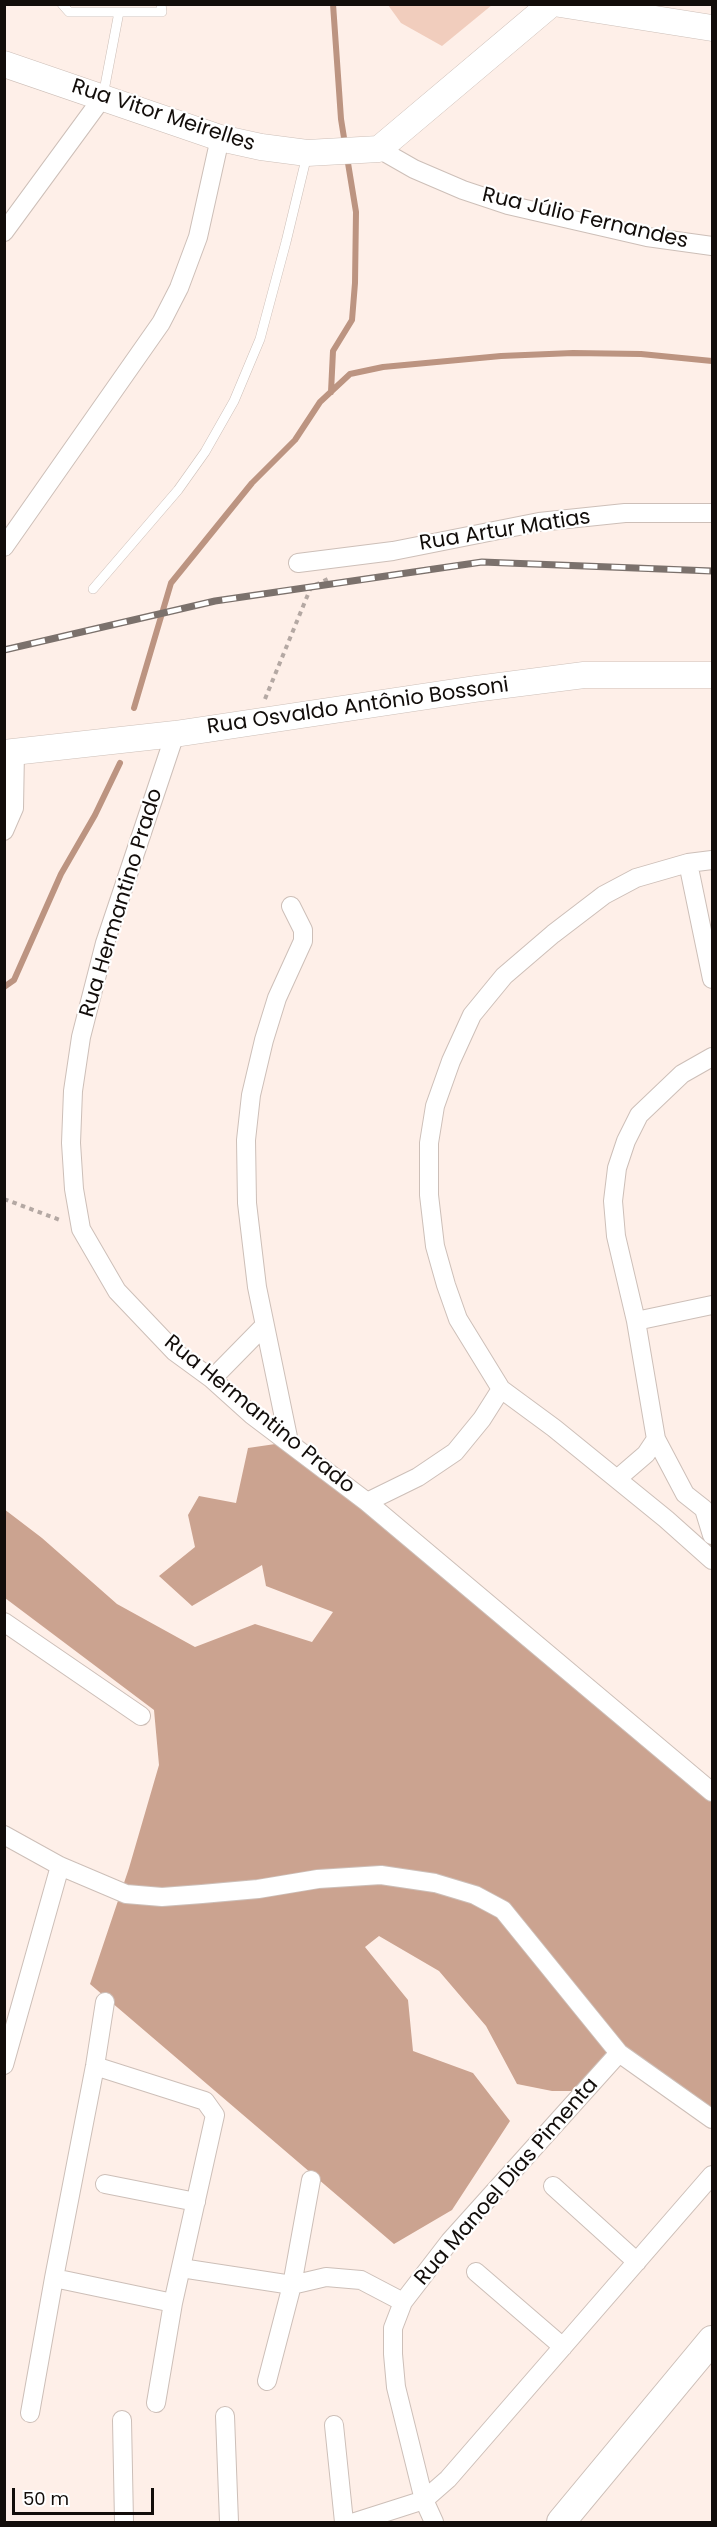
<!DOCTYPE html>
<html>
<head>
<meta charset="utf-8">
<style>
	body { margin:0 }
	#map { position:relative; width:717px; height:2527px; overflow:hidden; background:#feefe8; font-family:Poppins,sans-serif }
	canvas { display:block }
	.frame { position:absolute; inset:0; border:6px solid #120d0a; pointer-events:none }
	.scale { position:absolute; left:12px; top:2488px; width:142px; height:27px; box-sizing:border-box; border:3px solid #120d0a; border-top:0; padding-left:8px; font-size:18px; line-height:21px; white-space:nowrap; color:#120d0a; -webkit-text-stroke:4px #fff; paint-order:stroke }
</style>
</head>
<body>
<div id="map">
<canvas width="717" height="2527"></canvas>
<div class="frame"></div>
<div class="scale">50 m</div>
</div>
<script>
const c = document.querySelector('canvas').getContext('2d');
c.lineJoin = 'round';
function paint(path, color) { c.fillStyle = color; c.fill(path, 'evenodd'); }
const shape = rows => new Path2D(rows.map(r => 'M' + r).join(''));
function stroke(path, color, width, dash) { c.strokeStyle = color; c.lineWidth = width; c.lineCap = dash ? 'butt' : 'round'; c.setLineDash(dash || []); c.stroke(path); }
function label(font, color, halo, rows, align = 'center') {
  c.font = font + ' Poppins,sans-serif'; c.lineWidth = 4.5; c.setLineDash([]); c.textBaseline = 'middle'; c.strokeStyle = halo; c.fillStyle = color; for (const [text, x, y, turn = 0] of rows) {
    c.save(); c.translate(x, y); c.rotate((+turn || 0) * Math.PI / 180); c.textAlign = isNaN(turn) ? turn : align; if (halo) c.strokeText(text, 0, 0); c.fillText(text, 0, 0); c.restore();
  }
}
paint(shape([
	[388,5,492,5,442,46,401,23]
]), '#f1cdbd');
paint(shape([
	[289,1442,712,1792,712,2119,619,2053,585,2091,552,2091,517,2084,486,2026,439,1971,379,1936,365,1947,408,2000,413,2051,473,2073,510,2121,452,2210,394,2244,90,1984,129,1868,159,1765,154,1710,5,1598,4,1509,42,1538,117,1604,195,1647,255,1624,312,1642,333,1612,266,1586,262,1565,192,1606,159,1576,195,1547,188,1515,199,1496,236,1503,248,1448]
]), '#cba390');
stroke(shape([
	[333,4,341,119,345,144],
	[331,392,333,351,352,320,355,283,356,212,347,157],
	[134,708,171,583,252,483,295,440,320,402,350,374,383,367,501,356,573,353,641,354,712,361],
	[4,987,14,980,61,874,95,815,120,763]
]), '#bc9481', 6);
const lane = shape([
	[62,4,69,12,162,12,161,4],
	[103,96,119,12],
	[93,589,178,490,205,452,234,401,260,339,286,242,307,155]
]);
const street = shape([
	[379,149,414,169,463,190,508,205,647,237,712,246],
	[4,232,103,97],
	[4,547,161,323,179,288,198,237,220,138],
	[298,563,393,551,539,522,625,513,712,513],
	[175,734,105,943,81,1037,73,1091,71,1143,74,1189,81,1229,117,1291,175,1352,212,1379,252,1415,367,1502,712,1792],
	[4,831,14,808,15,751],
	[712,860,688,863,636,878,604,895,553,934,504,976,472,1015,451,1061,435,1106,429,1143,429,1195,435,1246,446,1285,458,1319,501,1389,554,1428,666,1519,712,1560],
	[688,863,712,979],
	[636,1321,712,1305],
	[212,1379,265,1325],
	[656,1439,685,1494,704,1509,712,1535],
	[289,1442,257,1287,247,1203,246,1140,251,1095,264,1040,277,998,303,941,303,930,291,906],
	[617,1479,646,1454,656,1439,636,1321,616,1236,613,1201,617,1168,626,1141,639,1115,682,1074,712,1057],
	[367,1502,418,1477,455,1452,482,1419,501,1389],
	[4,1622,141,1716],
	[4,1835,60,1866,126,1894,162,1897,202,1894,258,1889,318,1879,381,1875,435,1883,475,1895,503,1910,619,2053,712,2119],
	[4,2065,60,1866],
	[95,2066,205,2101,215,2115,173,2303,156,2403],
	[105,2184,196,2202],
	[553,2186,637,2262],
	[181,2268,292,2285,326,2277,361,2280,403,2302],
	[476,2272,563,2347],
	[54,2278,173,2303],
	[267,2381,292,2285,311,2180],
	[30,2413,54,2278,95,2066,105,2002],
	[225,2416,229,2522],
	[122,2420,124,2522],
	[334,2425,344,2522],
	[355,2522,424,2500,448,2479,712,2175],
	[434,2522,424,2500,396,2387,393,2354,393,2328,403,2302,450,2241,619,2053]
]);
const secondary = shape([
	[560,4,712,28],
	[4,64,220,138,261,147,307,153,379,149,551,4],
	[4,753,175,734,475,689,584,675,712,675]
]);
const primary = shape([
	[561,2522,712,2340]
]);
stroke(lane, '#cdbfb8', 10);
stroke(street, '#cdbfb8', 20);
stroke(secondary, '#cdbfb8', 27);
stroke(primary, '#cdbfb8', 30);
stroke(shape([
	[265,699,311,587,330,578],
	[4,1199,60,1220]
]), '#b4a8a3', 4, [4.5, 4.5]);
stroke(lane, '#fff', 9);
stroke(street, '#fff', 18);
stroke(secondary, '#fff', 26);
stroke(primary, '#fff', 28);
const rail = shape([
	[4,650,215,601,482,562,712,571]
]);
stroke(rail, '#7b716c', 7);
stroke(rail, '#fff', 4.5, [14]);
label('21px', '#120d0a', '#fff', [
	["Rua Vitor Meirelles",163,116,18],
	["Rua Júlio Fernandes",585,219,13],
	["Rua Artur Matias",505,531,-9],
	["Rua Osvaldo Antônio Bossoni",358,707,-8],
	["Rua Hermantino Prado",122,903,-73],
	["Rua Hermantino Prado",259,1415,39],
	["Rua Manoel Dias Pimenta",507,2182,-49]
]);
</script>
</body>
</html>
